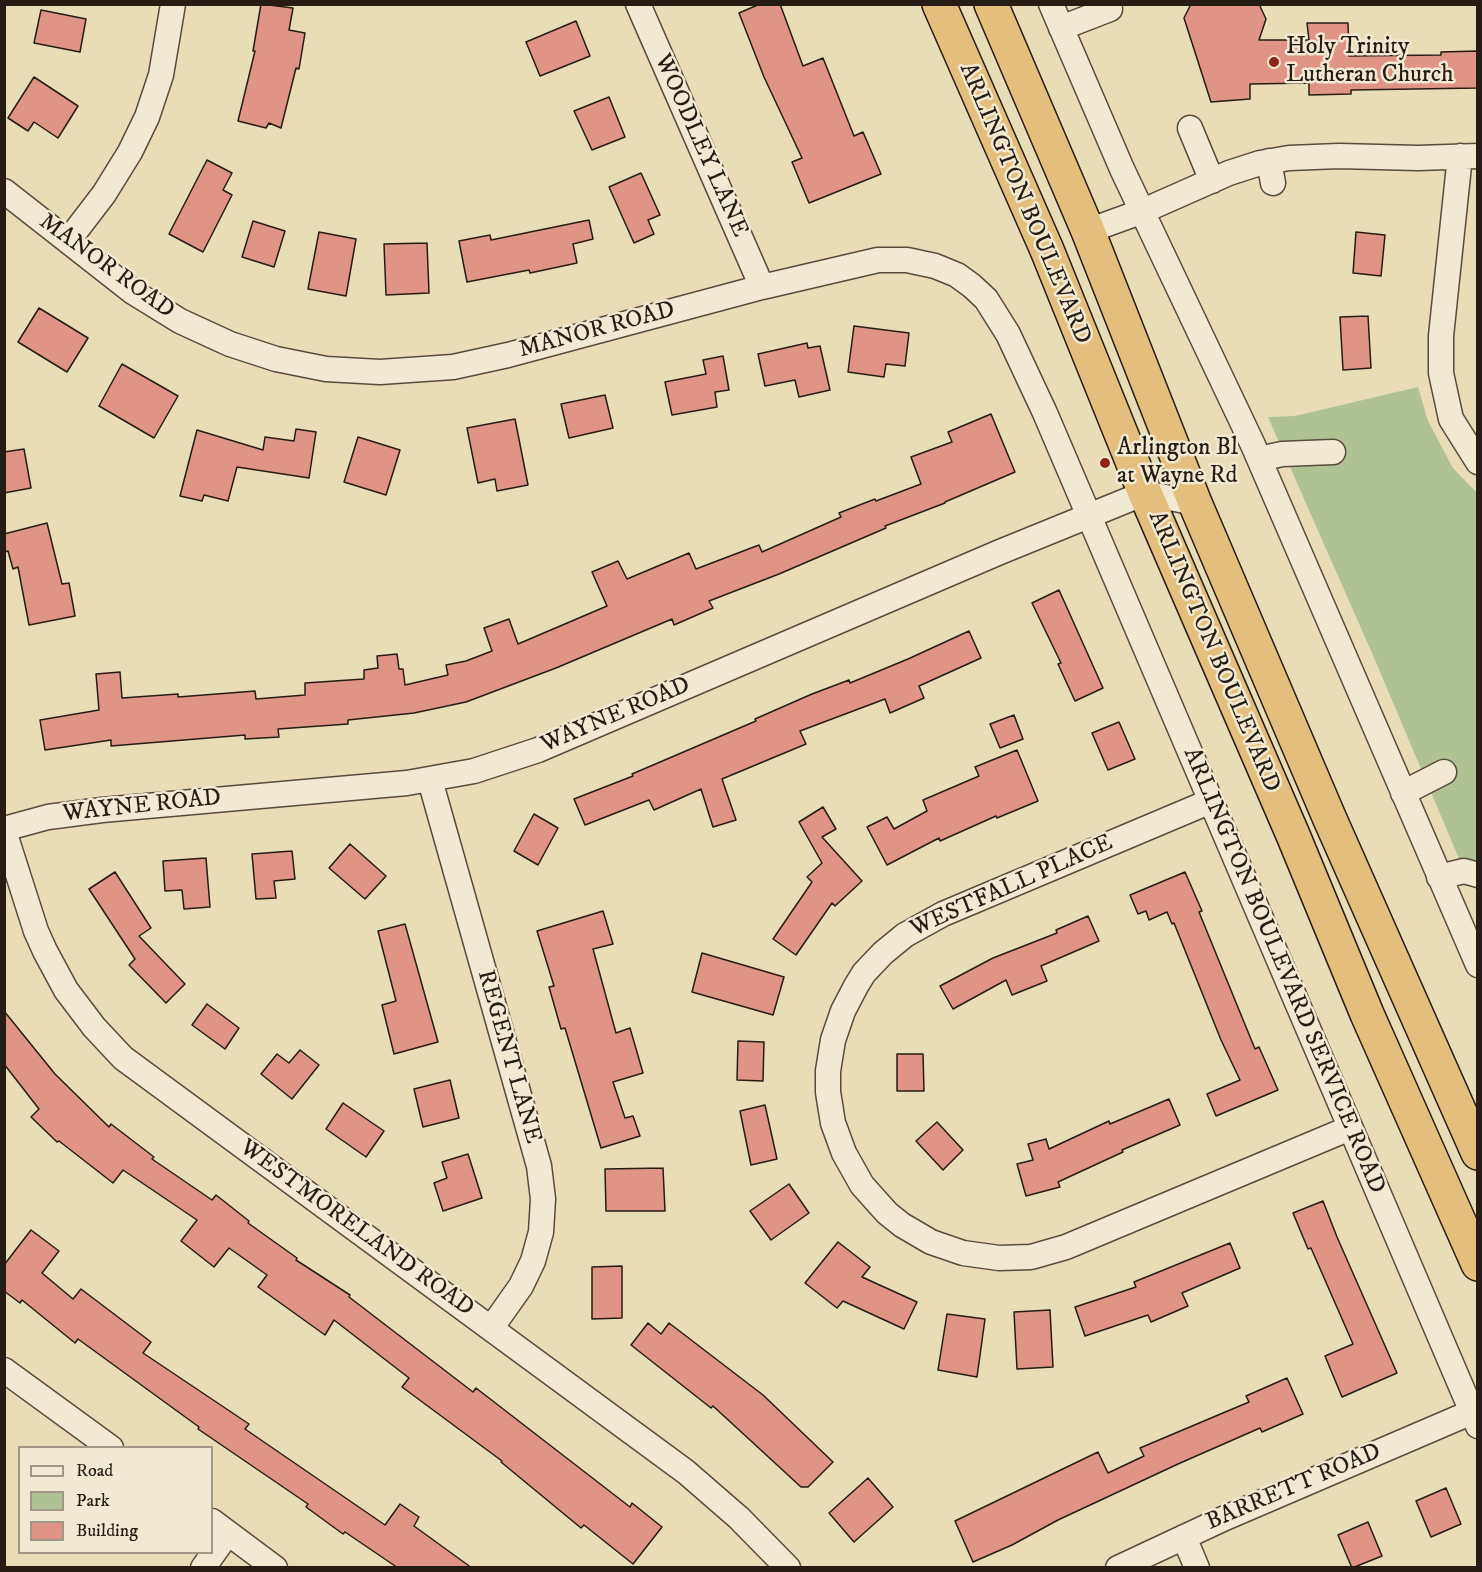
<!DOCTYPE html>
<html>
<head>
<meta charset="utf-8">
<style>
	body { margin:0 }
	#map { position:relative; width:1482px; height:1572px; overflow:hidden; background:#e9ddb8; font-family:"IM FELL DW Pica",serif }
	canvas { display:block }
	.frame { position:absolute; inset:0; border:6px solid #261c13; pointer-events:none }
	.legend { position:absolute; left:18px; top:1446px; width:195px; height:108px; box-sizing:border-box; background:#f1e9d1; border:2px solid #a09785; margin:0; padding:8px 10px; list-style:none; font-size:18px; color:#261c13 }
	.legend li { display:flex; align-items:center; gap:12px; height:30px }
	.legend b { width:30px; border:2px solid #a09785 }
</style>
</head>
<body>
<div id="map">
<canvas width="1482" height="1572"></canvas>
<div class="frame"></div>
<ul class="legend">
<li><b style="height:8px;background:#f1e9d1"></b>Road</li>
<li><b style="height:16px;background:#b0c294"></b>Park</li>
<li><b style="height:16px;background:#df9486"></b>Building</li>
</ul>
</div>
<script>
const c = document.querySelector('canvas').getContext('2d');
c.lineJoin = 'round';
function paint(path, color) { c.fillStyle = color; c.fill(path, 'evenodd'); }
const shape = rows => new Path2D(rows.map(r => 'M' + r).join(''));
function stroke(path, color, width, dash) { c.strokeStyle = color; c.lineWidth = width; c.lineCap = dash ? 'butt' : 'round'; c.setLineDash(dash || []); c.stroke(path); }
function label(font, color, halo, rows, align = 'center') {
  c.font = font + ' "IM FELL DW Pica",serif'; c.lineWidth = 5; c.setLineDash([]); c.textBaseline = 'middle'; c.strokeStyle = halo; c.fillStyle = color; for (const [text, x, y, turn = 0] of rows) {
    c.save(); c.translate(x, y); c.rotate((+turn || 0) * Math.PI / 180); c.textAlign = isNaN(turn) ? turn : align; if (halo) c.strokeText(text, 0, 0); c.fillText(text, 0, 0); c.restore();
  }
}
paint(shape([
	[1418,387,1428,421,1453,468,1477,493,1477,864,1460,861,1375,660,1268,417,1295,416]
]), '#b0c294');
const building = shape([
	[261,4,293,8,289,30,305,33,299,69,296,68,281,128,269,123,266,128,238,121,255,51,253,51,261,4],
	[760,4,780,4,803,66,823,58,854,136,863,132,881,174,809,203,792,162,802,158,764,77,739,13,760,4],
	[1191,4,1259,4,1266,19,1259,40,1309,40,1307,23,1348,23,1349,56,1441,55,1441,52,1478,51,1478,88,1351,90,1351,94,1309,95,1309,83,1250,84,1250,99,1211,102,1184,18,1191,4],
	[41,10,86,19,80,52,34,43,41,10],
	[576,21,590,56,540,76,526,42,576,21],
	[34,77,78,106,58,138,34,122,28,131,8,118,34,77],
	[609,97,625,137,592,150,574,111,609,97],
	[207,160,232,173,223,190,232,195,203,252,169,234,207,160],
	[641,173,660,215,648,220,654,234,634,243,609,187,641,173],
	[589,220,593,239,573,244,577,263,530,273,529,270,467,282,459,241,490,235,491,240,589,220],
	[253,221,285,231,274,267,242,257,253,221],
	[319,232,356,239,346,296,308,289,319,232],
	[1356,232,1385,235,1381,276,1353,273,1356,232],
	[427,243,429,293,386,295,384,244,427,243],
	[39,308,88,338,67,372,18,342,39,308],
	[1368,316,1371,368,1343,370,1340,317,1368,316],
	[854,326,909,333,905,366,886,364,884,377,848,372,854,326],
	[807,343,808,348,820,346,830,390,799,397,795,380,765,386,758,354,807,343],
	[723,356,729,390,715,392,717,407,672,415,665,382,706,374,703,360,723,356],
	[122,364,178,396,154,438,99,406,122,364],
	[605,395,613,428,569,438,561,404,605,395],
	[991,414,1015,472,945,502,945,503,885,526,886,528,779,574,709,601,713,608,674,625,672,619,556,668,466,702,414,713,348,720,348,724,278,729,279,737,245,739,245,735,111,746,111,740,45,750,40,720,99,710,96,674,120,672,122,698,178,694,178,697,255,691,256,699,305,695,305,683,364,679,364,670,378,668,377,656,397,654,399,669,403,669,405,685,448,675,446,665,466,661,492,651,484,628,509,619,518,644,607,606,592,572,618,561,627,579,689,553,696,569,759,545,762,552,841,517,839,513,875,499,876,501,921,484,911,457,952,442,948,432,991,414],
	[515,419,528,485,497,491,495,479,478,483,467,428,515,419],
	[296,429,316,432,309,478,237,467,228,501,204,495,202,501,180,496,197,430,263,450,265,437,294,441,296,429],
	[358,437,400,450,386,495,344,482,358,437],
	[24,449,31,488,4,493,4,452,24,449],
	[47,523,62,584,69,583,75,616,29,625,18,567,13,569,8,551,4,552,4,534,47,523],
	[1059,590,1103,688,1075,701,1058,664,1061,663,1032,603,1059,590],
	[969,631,981,658,919,686,924,698,890,713,885,699,800,731,806,744,722,779,736,820,713,827,701,789,654,810,649,800,585,825,574,799,633,776,632,774,756,721,755,719,812,694,849,680,850,683,908,659,969,631],
	[1014,715,1023,739,1000,748,990,724,1014,715],
	[1119,722,1135,759,1108,770,1092,733,1119,722],
	[1017,750,1038,801,997,818,996,816,940,841,939,838,887,865,867,827,887,817,894,829,927,811,923,800,979,776,975,767,1017,750],
	[823,807,836,829,822,837,862,881,835,906,832,903,796,955,773,939,812,882,807,877,822,863,799,822,823,807],
	[534,814,558,828,538,865,514,851,534,814],
	[350,844,386,876,365,899,329,868,350,844],
	[292,851,295,879,274,881,276,898,256,899,252,854,292,851],
	[206,858,210,907,184,909,182,890,165,891,163,861,206,858],
	[115,872,151,928,139,936,185,984,166,1003,129,965,135,959,89,889,115,872],
	[1185,872,1202,911,1199,912,1255,1049,1259,1047,1278,1090,1216,1116,1207,1094,1240,1080,1221,1040,1174,923,1172,924,1167,912,1149,920,1146,911,1138,914,1130,895,1185,872],
	[603,911,613,944,593,949,616,1033,630,1028,643,1073,613,1082,625,1118,633,1116,640,1136,601,1148,565,1028,561,1029,549,987,554,986,537,931,603,911],
	[1088,916,1099,941,1041,966,1047,981,1012,995,1006,980,953,1009,940,986,993,958,1057,933,1056,930,1088,916],
	[405,924,438,1042,394,1054,382,1005,396,1001,378,931,405,924],
	[702,953,784,977,773,1015,692,992,702,953],
	[207,1004,239,1028,225,1049,192,1025,207,1004],
	[4,1011,55,1074,109,1127,111,1124,154,1157,152,1159,212,1200,216,1195,249,1221,248,1223,297,1258,296,1260,350,1295,349,1297,473,1392,476,1388,630,1507,632,1503,662,1527,633,1564,584,1525,581,1528,501,1462,502,1461,402,1387,409,1378,334,1320,325,1335,258,1287,267,1275,229,1248,214,1267,181,1241,197,1220,123,1170,113,1183,59,1141,57,1142,31,1117,39,1109,4,1064,4,1011],
	[738,1041,764,1042,763,1081,737,1080,738,1041],
	[300,1050,319,1065,292,1099,261,1074,277,1054,289,1063,300,1050],
	[897,1054,923,1054,924,1091,897,1091,897,1054],
	[450,1080,459,1118,423,1127,414,1089,450,1080],
	[1169,1099,1180,1125,1122,1150,1123,1152,1058,1182,1060,1187,1026,1196,1017,1164,1033,1160,1028,1144,1046,1139,1049,1149,1109,1121,1110,1124,1169,1099],
	[343,1103,384,1131,366,1157,326,1129,343,1103],
	[765,1105,777,1159,751,1165,740,1111,765,1105],
	[937,1122,963,1150,943,1170,916,1141,937,1122],
	[468,1154,482,1198,443,1211,434,1183,447,1178,442,1162,468,1154],
	[663,1168,665,1211,606,1211,605,1169,663,1168],
	[789,1184,809,1213,771,1240,750,1211,789,1184],
	[1323,1201,1337,1237,1397,1373,1342,1397,1325,1356,1353,1344,1311,1248,1308,1249,1293,1213,1323,1201],
	[31,1230,59,1251,42,1273,73,1299,81,1289,151,1342,143,1353,249,1424,245,1429,385,1525,400,1504,419,1517,414,1526,472,1568,398,1568,345,1532,343,1534,306,1507,308,1504,198,1429,199,1427,78,1339,75,1343,22,1300,20,1303,4,1291,4,1265,31,1230],
	[838,1242,870,1267,862,1277,917,1302,904,1329,843,1301,837,1308,805,1283,838,1242],
	[1230,1243,1240,1268,1182,1293,1188,1306,1151,1322,1148,1315,1085,1336,1075,1307,1136,1287,1134,1282,1230,1243],
	[622,1266,622,1318,592,1319,592,1267,622,1266],
	[1050,1310,1053,1367,1017,1369,1014,1312,1050,1310],
	[947,1314,985,1319,977,1377,938,1370,947,1314],
	[648,1323,661,1334,669,1323,763,1395,833,1462,808,1487,801,1487,713,1406,711,1408,631,1345,648,1323],
	[1287,1378,1303,1414,1262,1432,1260,1428,1178,1464,1058,1520,1012,1545,973,1562,955,1521,1098,1452,1108,1473,1144,1456,1140,1448,1249,1402,1246,1396,1287,1378],
	[868,1478,893,1507,854,1542,829,1513,868,1478],
	[1446,1488,1461,1524,1431,1537,1416,1501,1446,1488],
	[1368,1522,1382,1556,1352,1568,1338,1535,1368,1522]
]);
paint(building, '#df9486');
stroke(building, '#261c13', 1.5);
const minor = shape([
	[638,4,762,287],
	[1051,4,1122,169,1253,445,1478,965],
	[1061,28,1110,9],
	[1190,128,1212,181],
	[1460,156,1441,336,1441,373,1451,419,1478,462],
	[1269,161,1273,183],
	[4,191,133,292,180,321,230,344,276,359,326,369,380,372,453,367,508,355,762,287,878,260,907,260,935,266,957,275,972,286,986,299,1008,334,1045,413,1478,1426],
	[1088,231,1143,211,1229,173,1260,163,1289,158,1339,156,1418,158,1478,156],
	[68,241,104,194,130,152,147,117,161,75,173,4],
	[1259,459,1282,454,1333,452],
	[430,780,539,1166,543,1199,541,1232,533,1261,521,1286,492,1327],
	[1403,793,1444,772],
	[1211,801,943,914,905,935,883,953,864,973,856,986,843,1011,833,1040,828,1071,828,1092,833,1123,844,1153,862,1185,887,1213,902,1225,931,1242,963,1253,999,1258,1031,1257,1066,1247,1350,1128],
	[4,829,48,817,102,810,407,783,474,771,538,750,1000,552,1145,493,1195,503],
	[4,831,36,931,45,951,66,990,94,1027,123,1058,686,1472,739,1518,788,1568],
	[1439,877,1464,871,1478,875],
	[4,1370,111,1448],
	[212,1521,275,1568],
	[1184,1537,1197,1568],
	[203,1568,228,1533],
	[1118,1568,1225,1518,1472,1412]
]);
const highway = shape([
	[939,4,1047,250,1145,493,1293,835,1367,1014,1478,1264],
	[991,4,1088,231,1195,503,1329,817,1478,1153]
]);
stroke(minor, '#574c3c', 27);
stroke(highway, '#261c13', 36);
stroke(minor, '#f1e9d1', 24);
stroke(highway, '#e4be7c', 33);
for (const [x, y, r, color] of [
	[1274,62,6,"#8f2418"],
	[1105,463,6,"#8f2418"]
]) { const dot = new Path2D(); dot.arc(x, y, r, 0, 2 * Math.PI); c.fillStyle = color; c.fill(dot); stroke(dot, '#f1e9d1', 2); }
label('24px', '#261c13', '#f1e9d1', [
	["Holy Trinity",1286,48],
	["Lutheran Church",1286,76],
	["Arlington Bl",1117,449],
	["at Wayne Rd",1117,477]
], 'left');
label('24px', '#261c13', '#f1e9d1', [
	["WOODLEY LANE",700,146,66],
	["ARLINGTON BOULEVARD",1024,204,67],
	["MANOR ROAD",106,267,36],
	["MANOR ROAD",597,331,-15],
	["ARLINGTON BOULEVARD",1213,652,67],
	["WAYNE ROAD",616,716,-23],
	["WAYNE ROAD",142,807,-6],
	["WESTFALL PLACE",1012,887,-24],
	["ARLINGTON BOULEVARD SERVICE ROAD",1283,971,67],
	["REGENT LANE",508,1057,74],
	["WESTMORELAND ROAD",356,1229,36],
	["BARRETT ROAD",1294,1488,-23]
]);
</script>
</body>
</html>
